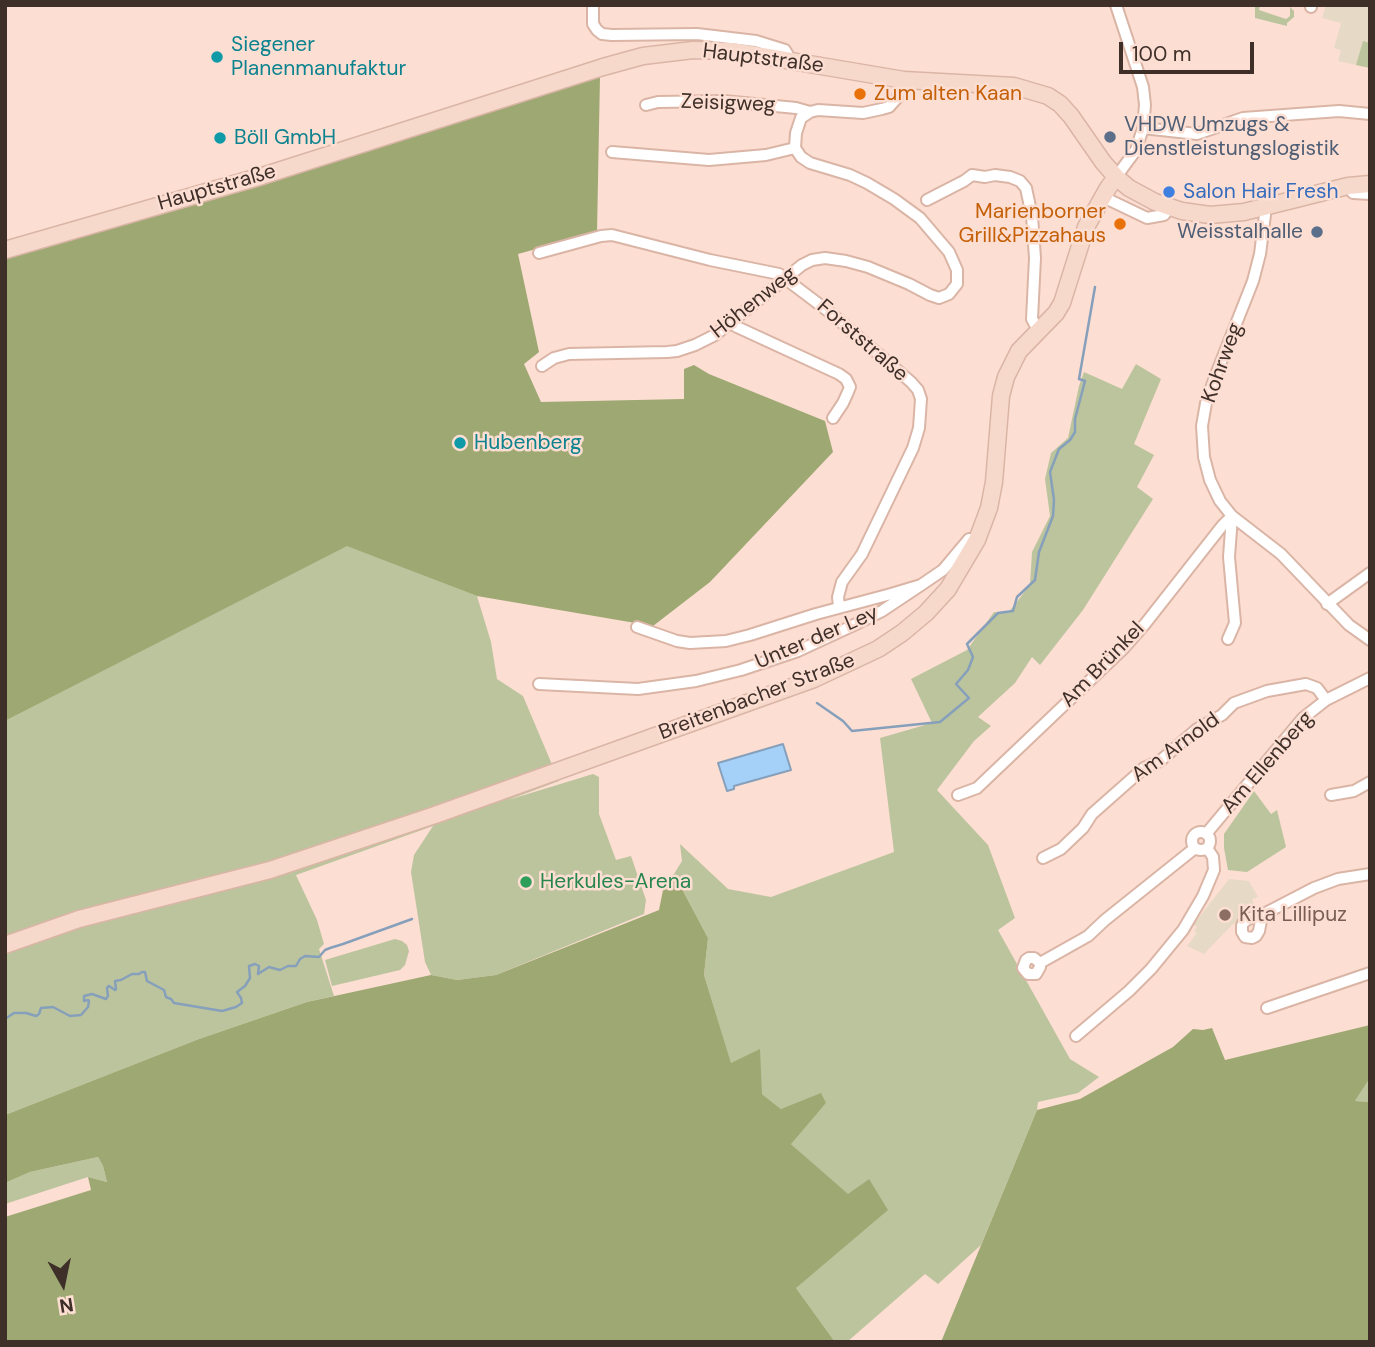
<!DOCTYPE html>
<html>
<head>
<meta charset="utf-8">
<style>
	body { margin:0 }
	#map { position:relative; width:1375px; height:1347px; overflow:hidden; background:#fdded2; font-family:"DM Sans",sans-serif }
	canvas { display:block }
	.frame { position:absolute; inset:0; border:7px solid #3e2f29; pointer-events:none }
	.north { position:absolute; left:28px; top:1249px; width:70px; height:70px; -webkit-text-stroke:5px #fdded2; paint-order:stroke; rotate:171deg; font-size:19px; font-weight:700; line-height:28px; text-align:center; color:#3e2f29 }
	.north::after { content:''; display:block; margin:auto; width:24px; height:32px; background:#3e2f29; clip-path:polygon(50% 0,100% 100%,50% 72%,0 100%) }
	.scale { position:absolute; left:1119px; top:42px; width:135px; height:32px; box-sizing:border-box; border:4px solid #3e2f29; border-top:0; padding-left:9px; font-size:21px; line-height:24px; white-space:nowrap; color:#3e2f29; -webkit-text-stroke:5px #fdded2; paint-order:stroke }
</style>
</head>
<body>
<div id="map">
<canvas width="1375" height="1347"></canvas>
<div class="frame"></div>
<div class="north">N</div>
<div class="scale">100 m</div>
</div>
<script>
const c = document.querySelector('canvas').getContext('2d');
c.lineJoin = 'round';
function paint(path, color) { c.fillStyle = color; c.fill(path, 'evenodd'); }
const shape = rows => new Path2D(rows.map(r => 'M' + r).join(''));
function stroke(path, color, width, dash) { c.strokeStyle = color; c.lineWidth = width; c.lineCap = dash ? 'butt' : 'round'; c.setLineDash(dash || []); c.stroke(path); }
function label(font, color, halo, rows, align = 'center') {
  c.font = font + ' "DM Sans",sans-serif'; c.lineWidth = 5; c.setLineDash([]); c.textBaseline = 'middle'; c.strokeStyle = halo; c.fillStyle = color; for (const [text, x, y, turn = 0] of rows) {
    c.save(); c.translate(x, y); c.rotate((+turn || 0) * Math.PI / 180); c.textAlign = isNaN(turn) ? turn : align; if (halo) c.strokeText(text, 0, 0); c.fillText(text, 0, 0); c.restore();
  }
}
paint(shape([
	[1326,5,1370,5,1370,68,1338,61,1341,50,1334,48,1341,23,1322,18],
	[1229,879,1249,881,1258,897,1252,899,1256,912,1232,925,1204,954,1187,946,1197,933,1194,931,1197,927,1193,925]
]), '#e6dac6');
paint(shape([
	[1255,5,1260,5,1259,10,1286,19,1290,16,1290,7,1294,11,1294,17,1287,23,1287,26,1255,18],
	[1363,41,1370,43,1370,68,1356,65],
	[1136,364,1161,379,1134,444,1154,455,1137,487,1153,499,1083,610,1040,665,1032,657,1015,683,978,717,991,726,974,741,937,790,988,845,1015,918,998,930,1070,1059,1099,1077,1078,1093,1038,1102,1037,1110,981,1245,938,1284,925,1274,847,1342,835,1342,796,1288,869,1179,848,1195,790,1143,826,1103,781,1109,762,1094,731,1064,704,975,708,938,674,874,682,861,680,844,728,889,771,897,894,852,880,738,932,723,911,679,967,650,994,612,1008,613,1030,585,1032,552,1050,516,1045,479,1051,453,1068,438,1079,386,1084,372,1122,389],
	[347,545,477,596,491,642,497,679,523,696,559,781,508,800,593,774,599,777,599,814,616,860,631,856,646,900,644,914,496,975,457,980,431,975,425,962,411,872,414,855,433,826,296,875,317,920,324,944,319,949,334,996,307,1002,199,1039,5,1115,5,721],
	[1254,791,1271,814,1277,810,1286,847,1247,872,1228,870,1224,848,1224,834],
	[395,939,402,941,407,945,409,951,405,965,400,970,332,986,325,960],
	[1370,1078,1370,1102,1355,1101],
	[98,1157,103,1166,107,1182,88,1177,5,1204,5,1183,30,1172]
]), '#bcc49e');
paint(shape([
	[600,76,597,232,518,254,539,352,524,364,541,402,684,399,684,369,694,365,709,374,825,421,833,452,710,582,653,626,477,596,347,546,5,721,5,257],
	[674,874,708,938,704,975,731,1063,760,1049,762,1094,781,1109,821,1093,826,1103,791,1144,848,1194,869,1179,888,1210,796,1288,835,1342,5,1342,5,1217,91,1190,88,1177,107,1182,103,1166,98,1157,30,1172,5,1183,5,1115,199,1039,307,1002,431,975,457,980,496,975,659,910,665,880],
	[1370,1025,1370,1078,1355,1101,1370,1102,1370,1342,941,1342,1037,1110,1080,1099,1173,1047,1193,1029,1203,1030,1212,1028,1225,1060]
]), '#9da873');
const water = shape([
	[783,744,791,770,734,786,734,789,727,791,718,763,783,744]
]);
paint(water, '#a5d1f9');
stroke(water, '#86a0bb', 2);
stroke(shape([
	[817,703,843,721,852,731,940,722,969,698,956,684,968,670,973,657,967,644,998,613,1013,611,1017,597,1035,580,1039,552,1053,516,1054,500,1050,472,1059,449,1070,440,1075,432,1075,419,1085,381,1079,379,1095,287],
	[5,1019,14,1013,26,1013,36,1016,39,1014,41,1008,53,1007,70,1016,81,1015,88,1007,89,1001,88,1000,84,1001,84,996,92,994,106,999,108,996,107,988,109,986,115,990,116,989,115,981,121,980,132,974,139,974,142,972,145,972,147,981,164,990,166,997,171,999,174,1003,222,1011,236,1007,242,1003,241,998,237,992,245,986,250,978,249,966,255,964,259,966,258,974,269,967,280,970,288,966,296,966,300,959,305,956,319,957,325,950,330,948,343,944,412,919]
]), '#86a0bb', 2.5);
const street = shape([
	[593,5,593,24,597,30,602,34,612,35,697,34,756,41,785,50,791,60],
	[1116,5,1143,87,1145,105,1143,128,1136,150,1116,177],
	[1311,7,1311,5],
	[646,105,658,102,724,101,796,108,810,112],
	[1143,128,1197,134,1243,118,1339,111,1370,114],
	[612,152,709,160,766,155,795,148],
	[1348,186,1353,193,1370,194],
	[1103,197,1147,218,1164,215,1169,208],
	[927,200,964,181,972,175,985,177,995,175,1010,177,1020,181,1026,188,1032,216,1035,258,1032,319,1038,330],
	[1266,207,1260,254,1253,281,1215,377,1206,403,1202,426,1204,457,1210,480,1220,501,1232,516,1281,554,1349,625,1370,640],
	[539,253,601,236,612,235,710,260,779,274,828,311,911,382,918,390,921,399,919,428,913,448,862,554,842,582,838,597,839,607],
	[731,323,737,327,839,374,846,379,850,387,848,392,843,403,833,418],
	[542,366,554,358,569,354,667,352,677,351,695,345,715,335,802,265,812,260,825,258,846,261,868,267,909,284,930,295,939,298,949,294,957,284,957,270,949,252,920,218,894,199,867,183,850,175,810,163,801,157,795,148,796,133,801,118,810,112,818,110,863,113,882,109,889,107,897,98,904,80],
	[1327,604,1370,573],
	[637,627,677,641,690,643,726,641,750,635,816,614,891,594,921,585,943,570,969,539,977,540],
	[1228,639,1235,623,1229,557,1232,516],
	[539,684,638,689,696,681,741,670,798,651,852,626,882,611,921,585],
	[958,795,977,788,1124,648,1145,624,1222,526,1232,516],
	[1331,795,1354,791,1370,782],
	'1192 841a9 9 0 1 1 18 0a9 9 0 1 1-18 0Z',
	[1206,834,1303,718,1326,700,1370,678],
	[1043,858,1061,849,1083,828,1092,814,1144,768,1160,761,1197,729,1222,715,1234,703,1267,691,1306,684,1317,688,1326,700],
	[1262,915,1259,931,1256,936,1252,938,1245,937,1242,932,1242,926,1243,923,1248,919,1262,915,1314,888,1338,879,1370,874],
	[1040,963,1034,958,1029,958,1026,960,1023,968,1028,974,1036,974,1040,967,1040,963,1088,936,1105,920,1195,848],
	[1267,1008,1370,973],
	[1076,1036,1129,991,1151,969,1183,930,1203,896,1214,870,1213,857,1207,848]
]);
const secondary = shape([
	[5,250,262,176,603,67,643,56,693,50,732,51,904,80,1014,86,1048,96,1060,104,1071,116,1103,162,1116,177,1129,188,1155,202,1182,211,1210,215,1244,212,1348,186,1370,184],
	[5,945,79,919,270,870,435,815,814,679,878,649,902,633,926,613,948,589,977,540,989,508,994,482,1001,396,1006,377,1019,351,1056,313,1062,303,1086,227,1108,188,1116,177]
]);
stroke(street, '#dab5a6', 14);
stroke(secondary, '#dab5a6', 19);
stroke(street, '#fff', 10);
stroke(secondary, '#f6d9cb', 16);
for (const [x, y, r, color] of [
	[217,57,7,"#0f9aa8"],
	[860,94,7,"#e8710a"],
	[1110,137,7,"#5c6f8a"],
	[220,138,7,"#0f9aa8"],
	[1169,192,7,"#3f7fe0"],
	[1120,224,7,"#e8710a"],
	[1317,232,7,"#5c6f8a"],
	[460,443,7,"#0f9aa8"],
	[526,882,7,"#2e9e5b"],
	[1225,915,7,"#8d6e63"]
]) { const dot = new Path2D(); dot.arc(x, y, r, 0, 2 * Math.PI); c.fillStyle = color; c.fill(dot); stroke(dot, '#fdded2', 2.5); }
label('21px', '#0d838f', '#fdded2', [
	["Siegener",231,45],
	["Planenmanufaktur",231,69],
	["Böll GmbH",234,138],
	["Hubenberg",474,443]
], 'left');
label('21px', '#3e2f29', '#fdded2', [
	["Hauptstraße",763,59,7],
	["Zeisigweg",728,104,2],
	["Hauptstraße",217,188,-16],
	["Höhenweg",754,303,-38],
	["Forststraße",862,341,41],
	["Kohrweg",1223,363,-70],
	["Unter der Ley",817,638,-23],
	["Am Brünkel",1103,665,-46],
	["Breitenbacher Straße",757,697,-21],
	["Am Arnold",1176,748,-36],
	["Am Ellenberg",1268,763,-49]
]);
label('21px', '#c56008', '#fdded2', [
	["Zum alten Kaan",874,94],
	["Marienborner",1106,212,"right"],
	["Grill&Pizzahaus",1106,236,"right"]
], 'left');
label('21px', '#4e5e75', '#fdded2', [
	["VHDW Umzugs &",1124,125],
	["Dienstleistungslogistik",1124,149],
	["Weisstalhalle",1303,232,"right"]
], 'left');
label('21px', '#366cbe', '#fdded2', [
	["Salon Hair Fresh",1183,192]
], 'left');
label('21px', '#27864d', '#fdded2', [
	["Herkules-Arena",540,882]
], 'left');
label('21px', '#785e54', '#fdded2', [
	["Kita Lillipuz",1239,915]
], 'left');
</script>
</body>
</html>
